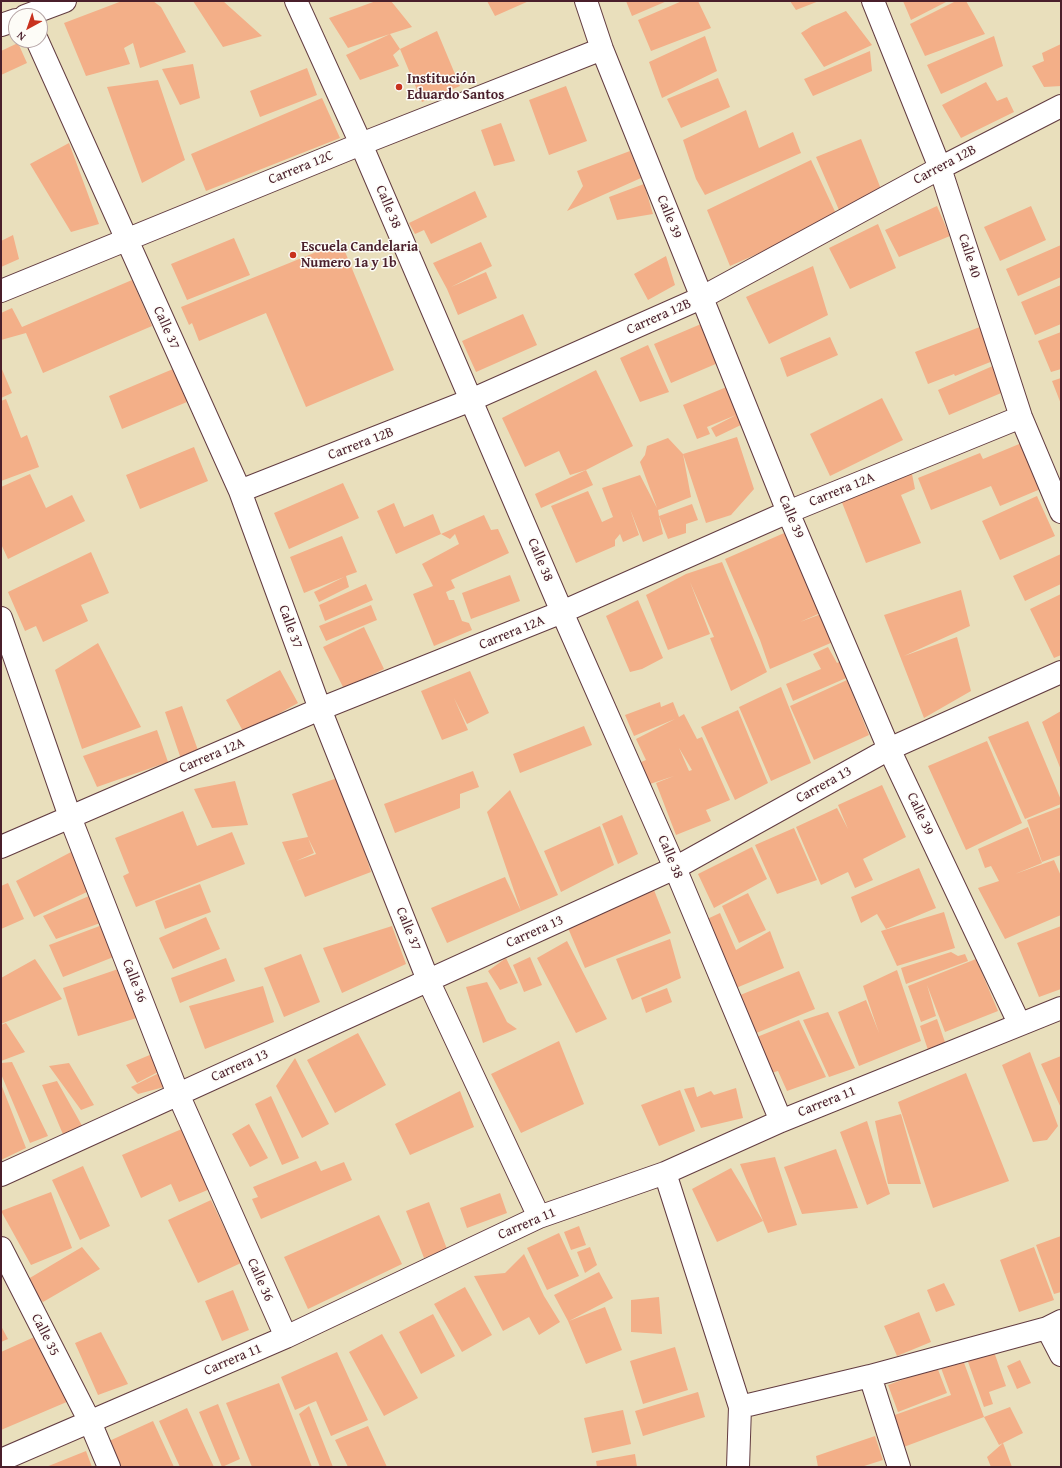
<!DOCTYPE html>
<html>
<head>
<meta charset="utf-8">
<style>
	body { margin:0 }
	#map { position:relative; width:1062px; height:1468px; overflow:hidden; background:#e9dfbc; font-family:"Gentium Book Plus",serif }
	canvas { display:block }
	.frame { position:absolute; inset:0; border:2px solid #4a1f2b; pointer-events:none }
	.north { position:absolute; left:8px; top:8px; width:40px; height:40px; box-sizing:border-box; background:#fdfcf7; border:1px solid #b5a4a5; border-radius:50%; rotate:220deg; font-size:11px; font-weight:700; line-height:16px; text-align:center; color:#4a1f2b }
	.north::after { content:''; display:block; margin:auto; width:14px; height:18px; background:#c8321e; clip-path:polygon(50% 0,100% 100%,50% 72%,0 100%) }
</style>
</head>
<body>
<div id="map">
<canvas width="1062" height="1468"></canvas>
<div class="frame"></div>
<div class="north">N</div>
</div>
<script>
const c = document.querySelector('canvas').getContext('2d');
c.lineJoin = 'round';
function paint(path, color) { c.fillStyle = color; c.fill(path, 'evenodd'); }
const shape = rows => new Path2D(rows.map(r => 'M' + r).join(''));
function stroke(path, color, width, dash) { c.strokeStyle = color; c.lineWidth = width; c.lineCap = dash ? 'butt' : 'round'; c.setLineDash(dash || []); c.stroke(path); }
function label(font, color, halo, rows, align = 'center') {
  c.font = font + ' "Gentium Book Plus",serif'; c.lineWidth = 3; c.setLineDash([]); c.textBaseline = 'middle'; c.strokeStyle = halo; c.fillStyle = color; for (const [text, x, y, turn = 0] of rows) {
    c.save(); c.translate(x, y); c.rotate((+turn || 0) * Math.PI / 180); c.textAlign = isNaN(turn) ? turn : align; if (halo) c.strokeText(text, 0, 0); c.fillText(text, 0, 0); c.restore();
  }
}
paint(shape([
	[122,1,153,1,161,7,186,52,140,68,133,43,124,48,130,64,86,76,64,23],
	[193,1,223,1,262,36,223,47],
	[376,1,391,1,412,27,390,34,400,49,393,55,399,66,360,80,346,55,390,34,348,48,329,18],
	[487,1,529,1,495,16],
	[626,1,667,1,632,16],
	[682,1,698,1,711,28,651,51,638,20],
	[790,1,819,1,796,10],
	[903,1,948,1,911,20],
	[956,1,966,1,985,34,925,56,910,24],
	[846,11,872,45,824,67,801,33,812,26],
	[437,31,460,86,422,102,400,49],
	[705,36,717,71,662,98,649,62],
	[994,36,1003,66,941,94,927,65],
	[18,43,27,63,1,75,1,51],
	[1061,44,1061,86,1044,87,1032,66,1044,61,1042,53],
	[870,51,872,71,813,96,804,79],
	[193,64,200,98,180,105,162,69],
	[307,68,317,95,260,117,250,91],
	[718,78,730,107,681,128,667,99],
	[158,80,185,160,142,183,107,87],
	[986,82,997,101,1007,97,1014,112,961,138,942,105],
	[566,86,587,141,549,155,529,100],
	[322,98,340,138,206,191,191,154],
	[746,110,759,148,793,132,801,153,705,195,696,179,683,140],
	[501,123,515,161,494,166,481,130],
	[861,139,881,189,839,210,816,157],
	[69,143,99,224,71,232,30,164],
	[630,151,641,178,567,211,583,186,577,171],
	[811,160,838,218,730,266,707,210],
	[644,184,653,214,617,220,609,197],
	[475,191,487,217,431,244,424,230,415,234,409,223],
	[937,206,950,236,899,257,885,230],
	[1031,206,1046,240,1000,261,984,227],
	[878,224,896,268,850,289,829,248],
	[13,235,19,259,1,267,1,241],
	[234,238,250,275,187,300,171,264],
	[341,242,394,370,306,407,266,313,199,341,192,323,189,325,181,307],
	[481,242,492,266,451,287,486,272,497,298,458,315,447,289,433,263],
	[1061,245,1061,277,1018,296,1006,269],
	[666,256,675,285,648,300,634,274],
	[813,266,828,315,769,344,746,297],
	[132,280,152,326,43,373,26,333,1,340,1,313,12,308,22,327],
	[1061,285,1061,324,1035,335,1021,302],
	[523,314,537,345,476,372,462,341],
	[701,324,718,363,671,383,654,344],
	[985,325,998,359,955,376,954,374,928,384,915,352],
	[1061,332,1061,369,1051,372,1038,341],
	[830,337,838,355,787,377,780,358],
	[648,345,669,392,640,402,620,358],
	[995,365,1006,391,949,415,938,390],
	[1,367,12,393,1,398],
	[173,369,187,402,122,429,109,396],
	[596,370,633,446,586,470,593,485,541,508,535,494,586,470,570,475,559,451,525,467,502,418],
	[1061,378,1061,404,1052,381],
	[729,386,745,423,716,437,711,428,736,415,707,427,710,434,697,439,683,405],
	[882,398,903,440,830,476,810,434],
	[6,399,21,438,27,435,39,467,1,481,1,401],
	[737,437,754,489,731,515,706,523,683,454],
	[668,438,683,454,691,497,658,510,659,516,692,504,698,520,686,524,686,533,668,539,659,516,663,534,643,542,630,509,639,535,623,542,620,534,615,540,615,546,576,563,551,506,588,491,602,522,613,517,602,488,640,475,657,508,640,462,645,455,647,446],
	[1024,442,1043,488,1000,506,991,486,931,510,918,478,980,453,983,459],
	[194,447,208,481,140,509,126,475],
	[30,474,46,508,72,495,85,521,8,559,1,544,1,487],
	[912,474,915,489,901,495,921,543,866,563,841,500],
	[343,483,359,518,289,549,274,513],
	[1037,496,1055,536,1000,560,982,521],
	[394,503,404,527,433,514,441,534,396,554,377,511],
	[484,515,491,530,498,529,509,553,451,580,455,588,446,592,449,600,454,600,462,621,469,623,472,630,434,646,413,594,433,586,422,564,459,544,455,534,450,539,441,534],
	[791,530,825,611,800,622,821,614,833,642,770,669,760,640,725,559],
	[342,536,357,572,346,576,349,587,319,602,314,592,344,577,304,593,290,557],
	[91,552,109,593,81,605,88,621,43,642,36,626,25,631,8,592],
	[1061,554,1061,584,1025,601,1013,576],
	[722,562,767,672,731,691,710,638,714,637,690,582,710,634,668,650,646,595,686,574],
	[510,575,520,601,471,619,462,593],
	[366,584,373,600,325,621,319,605],
	[961,590,970,626,904,656,957,637,971,691,924,718,884,615],
	[1061,594,1061,655,1054,658,1030,609],
	[638,600,663,658,642,669,630,672,606,616],
	[371,605,377,620,326,641,319,626],
	[364,627,384,669,344,689,323,647],
	[98,643,141,727,82,749,55,670],
	[828,647,837,663,845,659,851,676,793,701,786,684,821,669,813,654],
	[280,670,298,703,244,733,226,700],
	[470,671,489,713,467,724,454,698,468,730,442,740,421,691],
	[847,680,869,735,814,760,790,706],
	[781,687,811,763,771,781,739,707],
	[660,702,661,707,673,702,679,717,684,714,697,739,702,737,730,800,706,810,711,821,676,835,656,783,674,776,650,784,641,762,646,760,636,739,675,719,634,736,625,715],
	[679,748,692,770,689,771],
	[182,706,199,753,181,759,165,712],
	[738,710,768,783,735,800,701,727],
	[1061,711,1061,770,1042,722],
	[1028,721,1061,800,1061,804,1025,819,988,737],
	[584,726,592,745,520,773,513,754],
	[157,730,168,762,97,787,83,756],
	[987,741,1022,823,966,850,928,766],
	[473,771,479,787,460,794,460,808,395,833,384,804],
	[340,777,371,872,305,897,282,842,308,837,292,794],
	[308,838,316,854,296,861,314,853],
	[235,781,248,825,212,828,194,789],
	[882,785,906,837,863,859,873,880,855,888,848,872,821,885,796,827,837,808,848,829,838,805],
	[510,790,558,895,447,943,431,908,505,877,521,911,487,812],
	[1061,807,1061,855,1042,862,1027,820],
	[183,811,197,846,232,832,245,864,136,907,123,876,129,873,115,838],
	[622,815,638,854,618,864,602,824],
	[600,826,614,865,561,892,544,851],
	[1028,827,1042,863,1015,874,1054,860,1061,876,1061,915,1005,939,978,888,999,881,991,866,985,868,978,849],
	[794,828,817,880,777,894,755,845],
	[752,847,767,879,714,908,698,874],
	[73,851,89,891,34,917,16,881],
	[919,868,936,908,886,929,877,914,861,923,851,897],
	[8,883,24,919,1,929,1,886],
	[200,884,211,912,165,929,155,901],
	[654,890,671,933,585,968,568,928],
	[748,893,766,930,739,943,722,906],
	[89,896,103,922,56,939,43,916],
	[944,912,955,948,897,966,881,931],
	[720,913,736,950,770,931,784,968,736,988,705,920],
	[206,917,220,949,173,969,159,938],
	[105,924,116,956,63,977,49,945],
	[392,926,406,964,342,993,323,948],
	[1061,926,1061,989,1039,997,1017,943],
	[670,939,681,978,632,1000,616,959],
	[567,941,607,1019,576,1033,537,958],
	[951,952,958,956,965,954,968,961,906,984,901,968],
	[301,954,320,1002,284,1017,264,968],
	[530,957,542,985,524,992,513,965],
	[226,958,235,981,180,1003,171,978],
	[506,958,518,983,500,990,488,971],
	[35,959,62,999,1,1024,1,978],
	[976,959,998,1011,945,1032,927,985,936,1016,921,1022,908,986],
	[124,967,140,1017,78,1036,63,988],
	[897,970,921,1041,859,1066,838,1012,866,1000,879,1033,863,986],
	[799,971,815,1009,749,1036,733,998],
	[487,982,507,1022,517,1029,483,1043,466,987],
	[263,986,274,1022,205,1049,189,1006],
	[667,988,672,1002,646,1013,641,998],
	[828,1012,855,1068,829,1077,803,1020],
	[937,1019,946,1045,929,1053,920,1026],
	[799,1020,826,1077,787,1091,778,1071,771,1073,757,1037],
	[6,1023,25,1052,1,1061,1,1025],
	[358,1033,386,1085,335,1113,307,1060],
	[559,1041,584,1104,521,1133,491,1074],
	[1030,1052,1058,1126,1047,1140,1033,1142,1002,1065],
	[152,1054,158,1072,137,1083,126,1065],
	[1061,1056,1061,1108,1041,1064],
	[295,1058,329,1124,302,1138,276,1086],
	[12,1062,48,1136,30,1143,1,1074,1,1063],
	[69,1063,94,1105,81,1110,49,1066],
	[161,1072,164,1087,138,1094,131,1087],
	[966,1073,1009,1181,933,1208,898,1102],
	[57,1081,85,1131,65,1139,42,1085],
	[1,1084,26,1148,1,1160],
	[694,1087,697,1097,711,1091,714,1095,736,1088,743,1118,701,1128,684,1089],
	[680,1090,695,1131,659,1146,641,1105],
	[460,1091,474,1127,410,1155,395,1124],
	[271,1096,299,1158,282,1165,255,1104],
	[901,1114,921,1184,888,1184,875,1121],
	[867,1121,890,1194,867,1205,840,1132],
	[249,1124,268,1158,250,1167,232,1134],
	[184,1128,210,1189,179,1202,171,1184,141,1198,122,1155],
	[836,1149,858,1208,802,1214,784,1167],
	[775,1157,797,1225,768,1233,740,1164],
	[316,1161,321,1171,344,1162,352,1180,261,1219,252,1199,258,1197,253,1187],
	[83,1166,110,1226,80,1240,52,1180],
	[731,1168,763,1221,717,1242,692,1189],
	[51,1192,72,1248,31,1265,1,1211],
	[500,1193,507,1213,467,1228,460,1208],
	[211,1200,241,1263,198,1283,168,1220],
	[429,1202,447,1249,424,1258,406,1211],
	[379,1215,402,1264,308,1309,284,1257],
	[579,1226,586,1245,571,1250,564,1232],
	[559,1233,579,1276,547,1290,527,1248],
	[1061,1236,1061,1292,1054,1294,1036,1245],
	[82,1247,100,1269,43,1302,23,1282],
	[590,1247,597,1265,585,1273,577,1252],
	[1034,1247,1054,1300,1019,1312,1000,1260],
	[524,1254,544,1296,560,1322,539,1335,529,1317,503,1331,474,1276,505,1273],
	[599,1272,613,1298,569,1321,605,1307,622,1350,586,1364,568,1321,554,1295],
	[944,1283,955,1305,936,1312,927,1290],
	[465,1287,492,1335,462,1352,434,1304],
	[233,1290,249,1330,222,1341,205,1301],
	[659,1297,662,1334,631,1332,631,1300],
	[919,1312,931,1342,897,1356,884,1326],
	[433,1314,455,1356,421,1374,399,1332],
	[1,1326,8,1339,1,1342],
	[101,1332,128,1384,98,1395,75,1343],
	[41,1334,69,1401,1,1430,1,1352],
	[382,1334,418,1398,384,1416,349,1352],
	[675,1347,688,1390,643,1404,630,1361],
	[993,1349,1006,1386,989,1392,993,1404,984,1407,967,1359],
	[337,1352,368,1420,331,1436,316,1401,295,1410,281,1377],
	[963,1360,984,1417,1010,1407,1023,1433,1003,1443,1012,1467,991,1467,987,1457,1003,1443,999,1445,984,1417,901,1448,889,1417,951,1395,941,1368],
	[1020,1360,1031,1383,1017,1389,1007,1366],
	[937,1367,947,1393,898,1412,888,1385],
	[279,1383,312,1467,252,1467,226,1403],
	[698,1392,705,1417,643,1436,635,1411],
	[218,1404,240,1459,222,1467,199,1412],
	[309,1406,333,1467,320,1467,299,1414],
	[187,1408,206,1450,214,1467,180,1467,159,1421],
	[623,1410,631,1444,592,1453,584,1418],
	[153,1421,174,1467,118,1467,107,1442],
	[368,1426,387,1467,348,1467,335,1440],
	[875,1436,883,1460,861,1467,818,1467,816,1456],
	[86,1451,92,1467,46,1467],
	[635,1454,637,1467,597,1467,596,1461]
]), '#f3af88');
const minor = shape([
	[296,1,361,144,562,612,675,868,781,1121],
	[586,1,602,49,788,512,889,749,1019,1023],
	[873,1,940,168,1021,417,1061,512],
	[25,16,65,1],
	[1,25,16,20],
	[37,40,240,491,320,709,428,980,539,1217],
	[1,291,361,144,602,49],
	[240,491,471,400,701,298,940,168,1061,106],
	[1,618,70,817,178,1094,286,1337],
	[1,847,320,709,562,612,788,512,1021,417],
	[665,1173,740,1407,738,1467],
	[1,1175,675,868,889,749,1061,672],
	[1,1248,90,1422,109,1467],
	[1047,1328,1061,1355],
	[870,1376,899,1467],
	[740,1407,870,1376,1047,1328,1061,1321],
	[1,1460,286,1337,539,1217,665,1173,781,1121,1061,1008]
]);
stroke(minor, '#623c41', 24);
stroke(minor, '#fff', 22);
for (const [x, y, r, color] of [
	[399,87,4,"#c8321e"],
	[293,255,4,"#c8321e"]
]) { const dot = new Path2D(); dot.arc(x, y, r, 0, 2 * Math.PI); c.fillStyle = color; c.fill(dot); stroke(dot, '#fdfcf7', 1.5); }
label('bold 14px', '#4a1f2b', '#fdfcf7', [
	["Institución",407,79],
	["Eduardo Santos",407,95],
	["Escuela Candelaria",301,247],
	["Numero 1a y 1b",301,263]
], 'left');
label('14px', '#4a1f2b', '#fdfcf7', [
	["Carrera 12B",945,165,-28],
	["Carrera 12C",301,168,-22],
	["Calle 38",388,207,67],
	["Calle 39",669,217,68],
	["Calle 40",969,256,72],
	["Carrera 12B",659,317,-24],
	["Calle 37",166,328,66],
	["Carrera 12B",361,444,-21],
	["Carrera 12A",842,490,-22],
	["Calle 39",791,517,67],
	["Calle 38",540,560,67],
	["Calle 37",290,627,70],
	["Carrera 12A",512,633,-22],
	["Carrera 12A",212,756,-23],
	["Carrera 13",824,785,-29],
	["Calle 39",920,814,65],
	["Calle 38",670,857,67],
	["Calle 37",408,929,68],
	["Carrera 13",535,932,-24],
	["Calle 36",134,981,69],
	["Carrera 13",240,1066,-24],
	["Carrera 11",827,1102,-22],
	["Carrera 11",527,1224,-23],
	["Calle 36",260,1280,66],
	["Calle 35",45,1335,63],
	["Carrera 11",233,1360,-23]
]);
</script>
</body>
</html>
